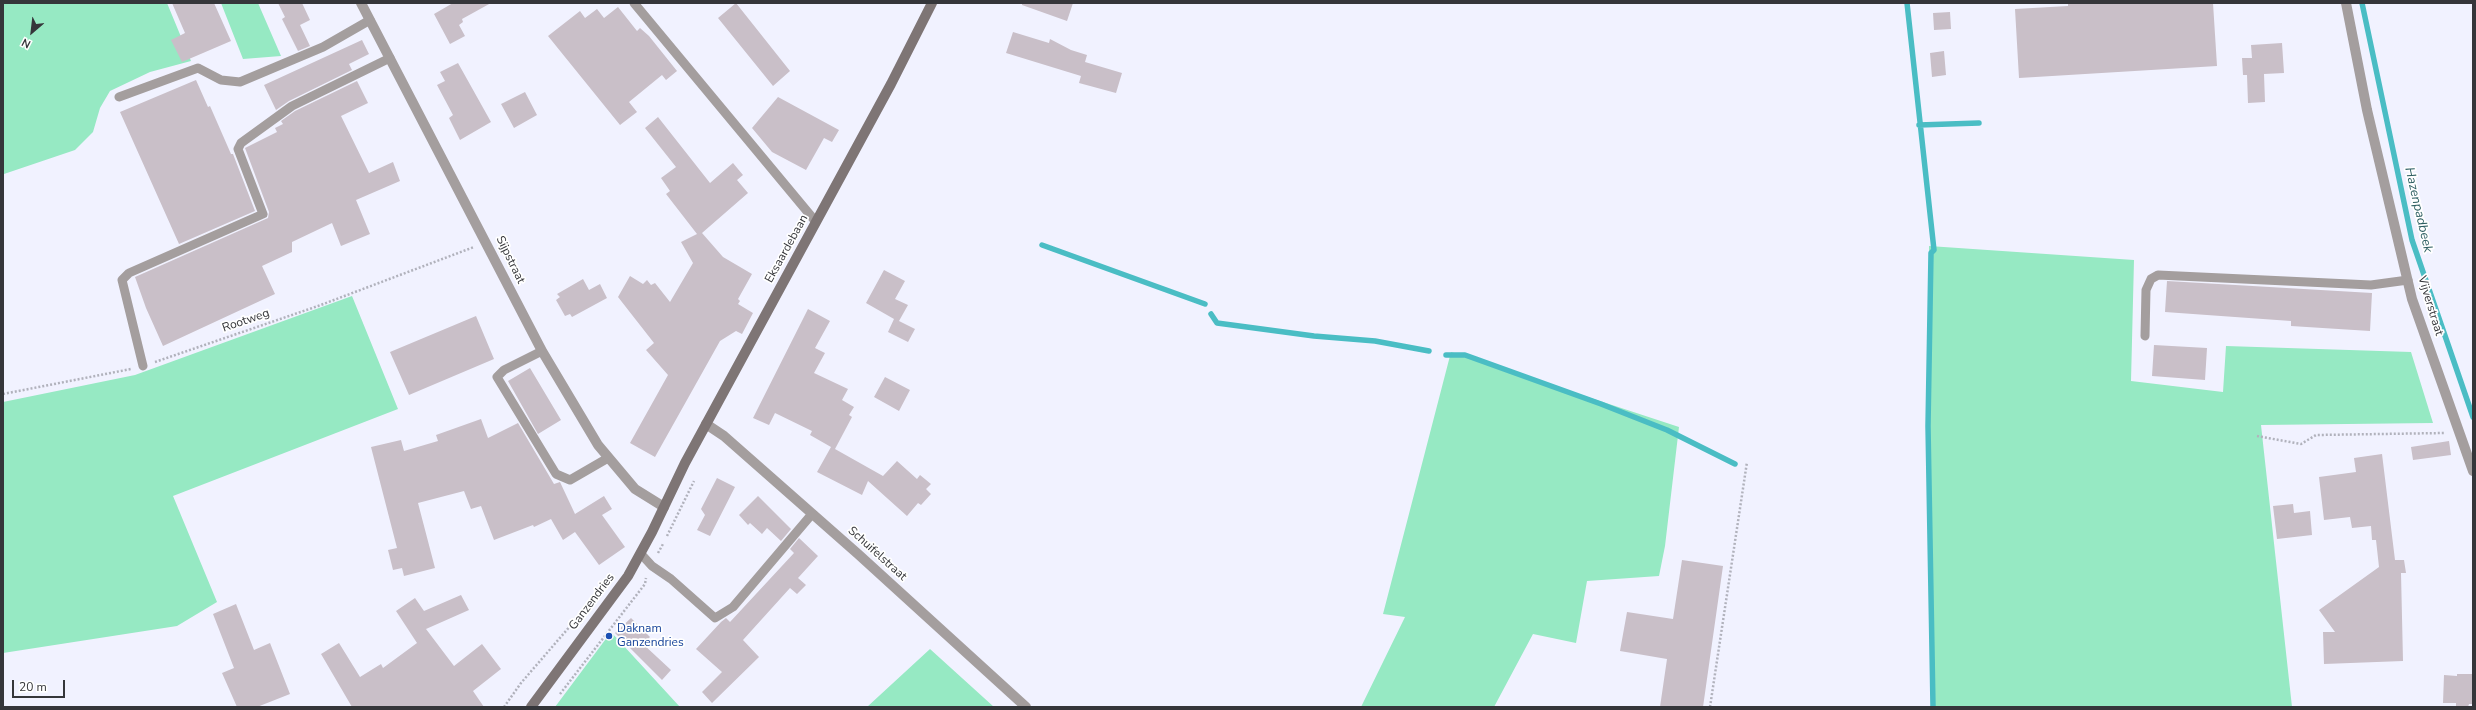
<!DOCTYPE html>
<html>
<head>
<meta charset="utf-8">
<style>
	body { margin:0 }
	#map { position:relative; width:2476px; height:710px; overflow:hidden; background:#f1f2ff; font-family:"Nunito Sans",sans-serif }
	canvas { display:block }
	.frame { position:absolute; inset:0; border:4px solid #35363a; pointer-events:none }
	.north { position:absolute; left:12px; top:12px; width:40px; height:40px; -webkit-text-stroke:3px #fff; paint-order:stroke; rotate:208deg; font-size:11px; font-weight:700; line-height:16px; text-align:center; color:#35363a }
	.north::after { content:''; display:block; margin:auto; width:14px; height:18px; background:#35363a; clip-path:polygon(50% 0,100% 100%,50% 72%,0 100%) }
	.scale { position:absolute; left:12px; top:680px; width:53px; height:18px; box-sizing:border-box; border:2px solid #35363a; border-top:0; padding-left:5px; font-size:12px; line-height:14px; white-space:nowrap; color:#35363a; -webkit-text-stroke:3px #fff; paint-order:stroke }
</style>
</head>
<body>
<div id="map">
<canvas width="2476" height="710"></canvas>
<div class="frame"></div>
<div class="north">N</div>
<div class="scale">20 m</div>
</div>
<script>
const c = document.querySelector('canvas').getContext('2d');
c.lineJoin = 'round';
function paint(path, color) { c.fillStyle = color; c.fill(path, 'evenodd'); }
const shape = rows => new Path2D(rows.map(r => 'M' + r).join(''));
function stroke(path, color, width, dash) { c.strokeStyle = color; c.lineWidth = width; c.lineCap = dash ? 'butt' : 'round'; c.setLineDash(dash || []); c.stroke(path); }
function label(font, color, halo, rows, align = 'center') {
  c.font = font + ' "Nunito Sans",sans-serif'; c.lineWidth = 3.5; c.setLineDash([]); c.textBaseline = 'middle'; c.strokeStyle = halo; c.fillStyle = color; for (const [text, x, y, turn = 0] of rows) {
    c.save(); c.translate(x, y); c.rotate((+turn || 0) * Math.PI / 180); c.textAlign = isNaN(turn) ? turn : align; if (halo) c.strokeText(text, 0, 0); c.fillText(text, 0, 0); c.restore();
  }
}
paint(shape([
	[3,3,167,3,191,61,150,72,110,91,100,108,93,132,75,150,4,174],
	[221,3,258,3,281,56,243,59],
	[1929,246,2134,260,2131,381,2223,392,2226,346,2411,352,2433,423,2261,425,2292,707,1935,707,1929,418],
	[352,296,398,409,173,496,217,602,177,626,3,653,3,402,135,375],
	[1451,352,1679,427,1665,546,1659,576,1587,581,1576,643,1533,634,1494,707,1361,707,1405,617,1383,614],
	[611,632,680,707,555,707],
	[930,649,994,707,867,707]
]), '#96e9c3');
stroke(shape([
	[1907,3,1934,250,1931,253,1928,426,1933,707],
	[2362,3,2412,240,2473,417],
	[1919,125,1979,123],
	[1042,245,1205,304],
	[1211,314,1217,323,1314,336,1375,341,1429,351],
	[1446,355,1465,355,1601,404,1667,430,1735,464]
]), '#4abdc4', 5.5);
paint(shape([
	[172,3,214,3,231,41,182,62,171,40,185,33],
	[278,3,302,3,310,20,300,25,310,46,298,51,282,19,285,17],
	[453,3,491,3,462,19,463,22,459,25,465,36,450,44,434,14],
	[736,3,790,71,773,86,718,18],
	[1022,3,1073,3,1067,21,1022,5],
	[2068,3,2213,3,2217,66,2019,78,2015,9,2068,6],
	[618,7,637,31,640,28,649,36,677,71,666,80,662,75,629,102,637,112,620,125,548,36,580,11,585,18,597,9,604,18],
	[1950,12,1951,29,1934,30,1933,13],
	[1013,32,1049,43,1050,39,1071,50,1087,55,1085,62,1122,73,1116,93,1079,83,1081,76,1006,53],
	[362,40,369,54,349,64,352,70,289,101,276,110,264,85],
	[2282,43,2284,73,2264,74,2265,102,2248,103,2247,75,2243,75,2242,58,2252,58,2251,45],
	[1944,51,1946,75,1932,77,1930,53],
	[458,63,491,122,460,140,449,118,453,115,437,85,445,81,440,72],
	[196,80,208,107,210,106,231,154,233,154,255,211,179,244,120,112],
	[357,81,368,103,341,116,369,173,393,162,400,181,356,200,370,234,341,246,332,223,292,242,292,252,262,266,275,294,163,346,146,308,135,277,268,218,269,212,245,148,277,132,275,128,283,124,281,121,295,111],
	[525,92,537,115,514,128,501,104],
	[778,97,839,130,832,142,824,138,806,170,772,152,752,128],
	[658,117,710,183,733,163,743,175,737,180,748,193,702,233,723,257,752,274,738,299,740,301,738,304,753,313,742,334,736,331,720,341,655,457,630,443,668,375,646,350,654,343,618,297,630,276,643,284,647,280,651,285,655,283,670,302,693,263,681,242,697,234,666,194,670,191,661,178,676,167,645,128],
	[884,270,905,281,895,299,908,305,899,321,915,329,908,342,888,332,894,319,866,303],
	[583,279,589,290,600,284,607,298,572,317,570,314,565,316,556,300,560,297,557,294],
	[2167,281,2372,293,2370,331,2291,326,2291,321,2165,312],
	[808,309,830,321,815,348,825,353,814,373,848,389,842,400,854,407,849,415,852,417,835,449,883,476,897,461,917,479,920,475,931,484,926,489,931,494,921,505,918,503,907,516,868,481,862,495,817,472,831,447,810,435,812,431,775,413,769,425,753,418],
	[476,316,494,359,409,395,390,352],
	[2154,345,2207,348,2205,380,2152,376],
	[530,368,561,420,538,434,508,381],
	[885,377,910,390,899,411,874,397],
	[481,419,488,438,518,423,554,484,560,482,575,514,604,496,612,509,602,515,625,547,599,565,575,532,563,540,551,519,534,527,533,525,494,540,481,506,471,509,464,491,418,503,435,568,404,576,402,568,393,570,388,550,397,548,371,447,401,440,404,451,438,441,436,435],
	[2449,441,2451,455,2413,460,2411,447],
	[2382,454,2395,560,2404,560,2406,573,2401,573,2403,661,2324,664,2323,632,2335,632,2319,610,2379,567,2376,540,2372,540,2371,526,2352,528,2350,517,2324,520,2319,477,2356,472,2354,458],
	[717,478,735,487,710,536,697,530,705,515,701,509],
	[758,496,791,529,781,541,767,528,762,534,750,523,748,525,739,515],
	[2293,504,2294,513,2310,511,2312,535,2277,539,2273,506],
	[799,538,818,556,798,578,806,585,797,594,790,588,743,640,759,657,712,703,702,692,722,672,696,649,721,622,726,618,730,622,794,553,790,549],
	[1682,560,1723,566,1703,707,1660,707,1667,659,1620,651,1627,612,1673,619],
	[461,595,469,610,426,629,454,666,482,644,501,669,473,691,484,707,352,707,321,654,339,643,360,677,381,664,383,668,417,643,396,611,415,598,424,611],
	[236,604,254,650,270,643,290,694,257,707,237,707,222,673,234,668,213,614],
	[631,618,650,637,643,644,671,670,662,680,615,633],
	[2457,674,2473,674,2473,704,2469,704,2468,707,2456,707,2456,703,2443,703,2444,675,2457,676]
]), '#c9bfc8');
stroke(shape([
	[155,362,318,306,474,247],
	[3,394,131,369],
	[2257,436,2301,444,2316,435,2445,433],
	[667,536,694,481],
	[658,553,663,544],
	[560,694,645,584,646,578],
	[504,707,521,683,584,610],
	[1710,707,1747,462]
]), '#b1b2bc', 2.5, [2, 2]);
stroke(shape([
	[634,3,816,222],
	[119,97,198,68,221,80,240,82,323,47,370,20],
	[2145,336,2146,290,2151,279,2158,275,2371,285,2408,280],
	[542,351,504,370,497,377,556,474,570,480,608,458],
	[143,366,122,280,129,273,263,214,238,149,241,143,292,106,390,58],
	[641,554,652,566,671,579,715,618,733,607,812,514]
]), '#a49e9e', 9);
stroke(shape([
	[361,3,542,351,598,445,635,489,664,507],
	[2346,3,2367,110,2412,299,2473,471],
	[706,424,724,436,858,554,1026,707]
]), '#a49e9e', 10);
stroke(shape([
	[531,707,628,576,652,532,685,463,891,84,932,3]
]), '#7e7575', 10);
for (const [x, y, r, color] of [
	[609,636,4,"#1a4fb4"]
]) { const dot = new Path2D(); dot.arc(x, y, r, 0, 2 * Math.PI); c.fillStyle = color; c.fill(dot); stroke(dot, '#fff', 1.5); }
label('12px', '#35363a', '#fff', [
	["Eksaardebaan",787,249,-61],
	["Sijpstraat",510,260,64],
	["Vijverstraat",2430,306,73],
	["Rootweg",246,321,-19],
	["Schuifelstraat",877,554,42],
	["Ganzendries",592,602,-53]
]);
label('12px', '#164399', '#fff', [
	["Daknam",617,629],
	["Ganzendries",617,643]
], 'left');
label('italic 13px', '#2d5e61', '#fff', [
	["Hazenpadbeek",2418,210,77]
]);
</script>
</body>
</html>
